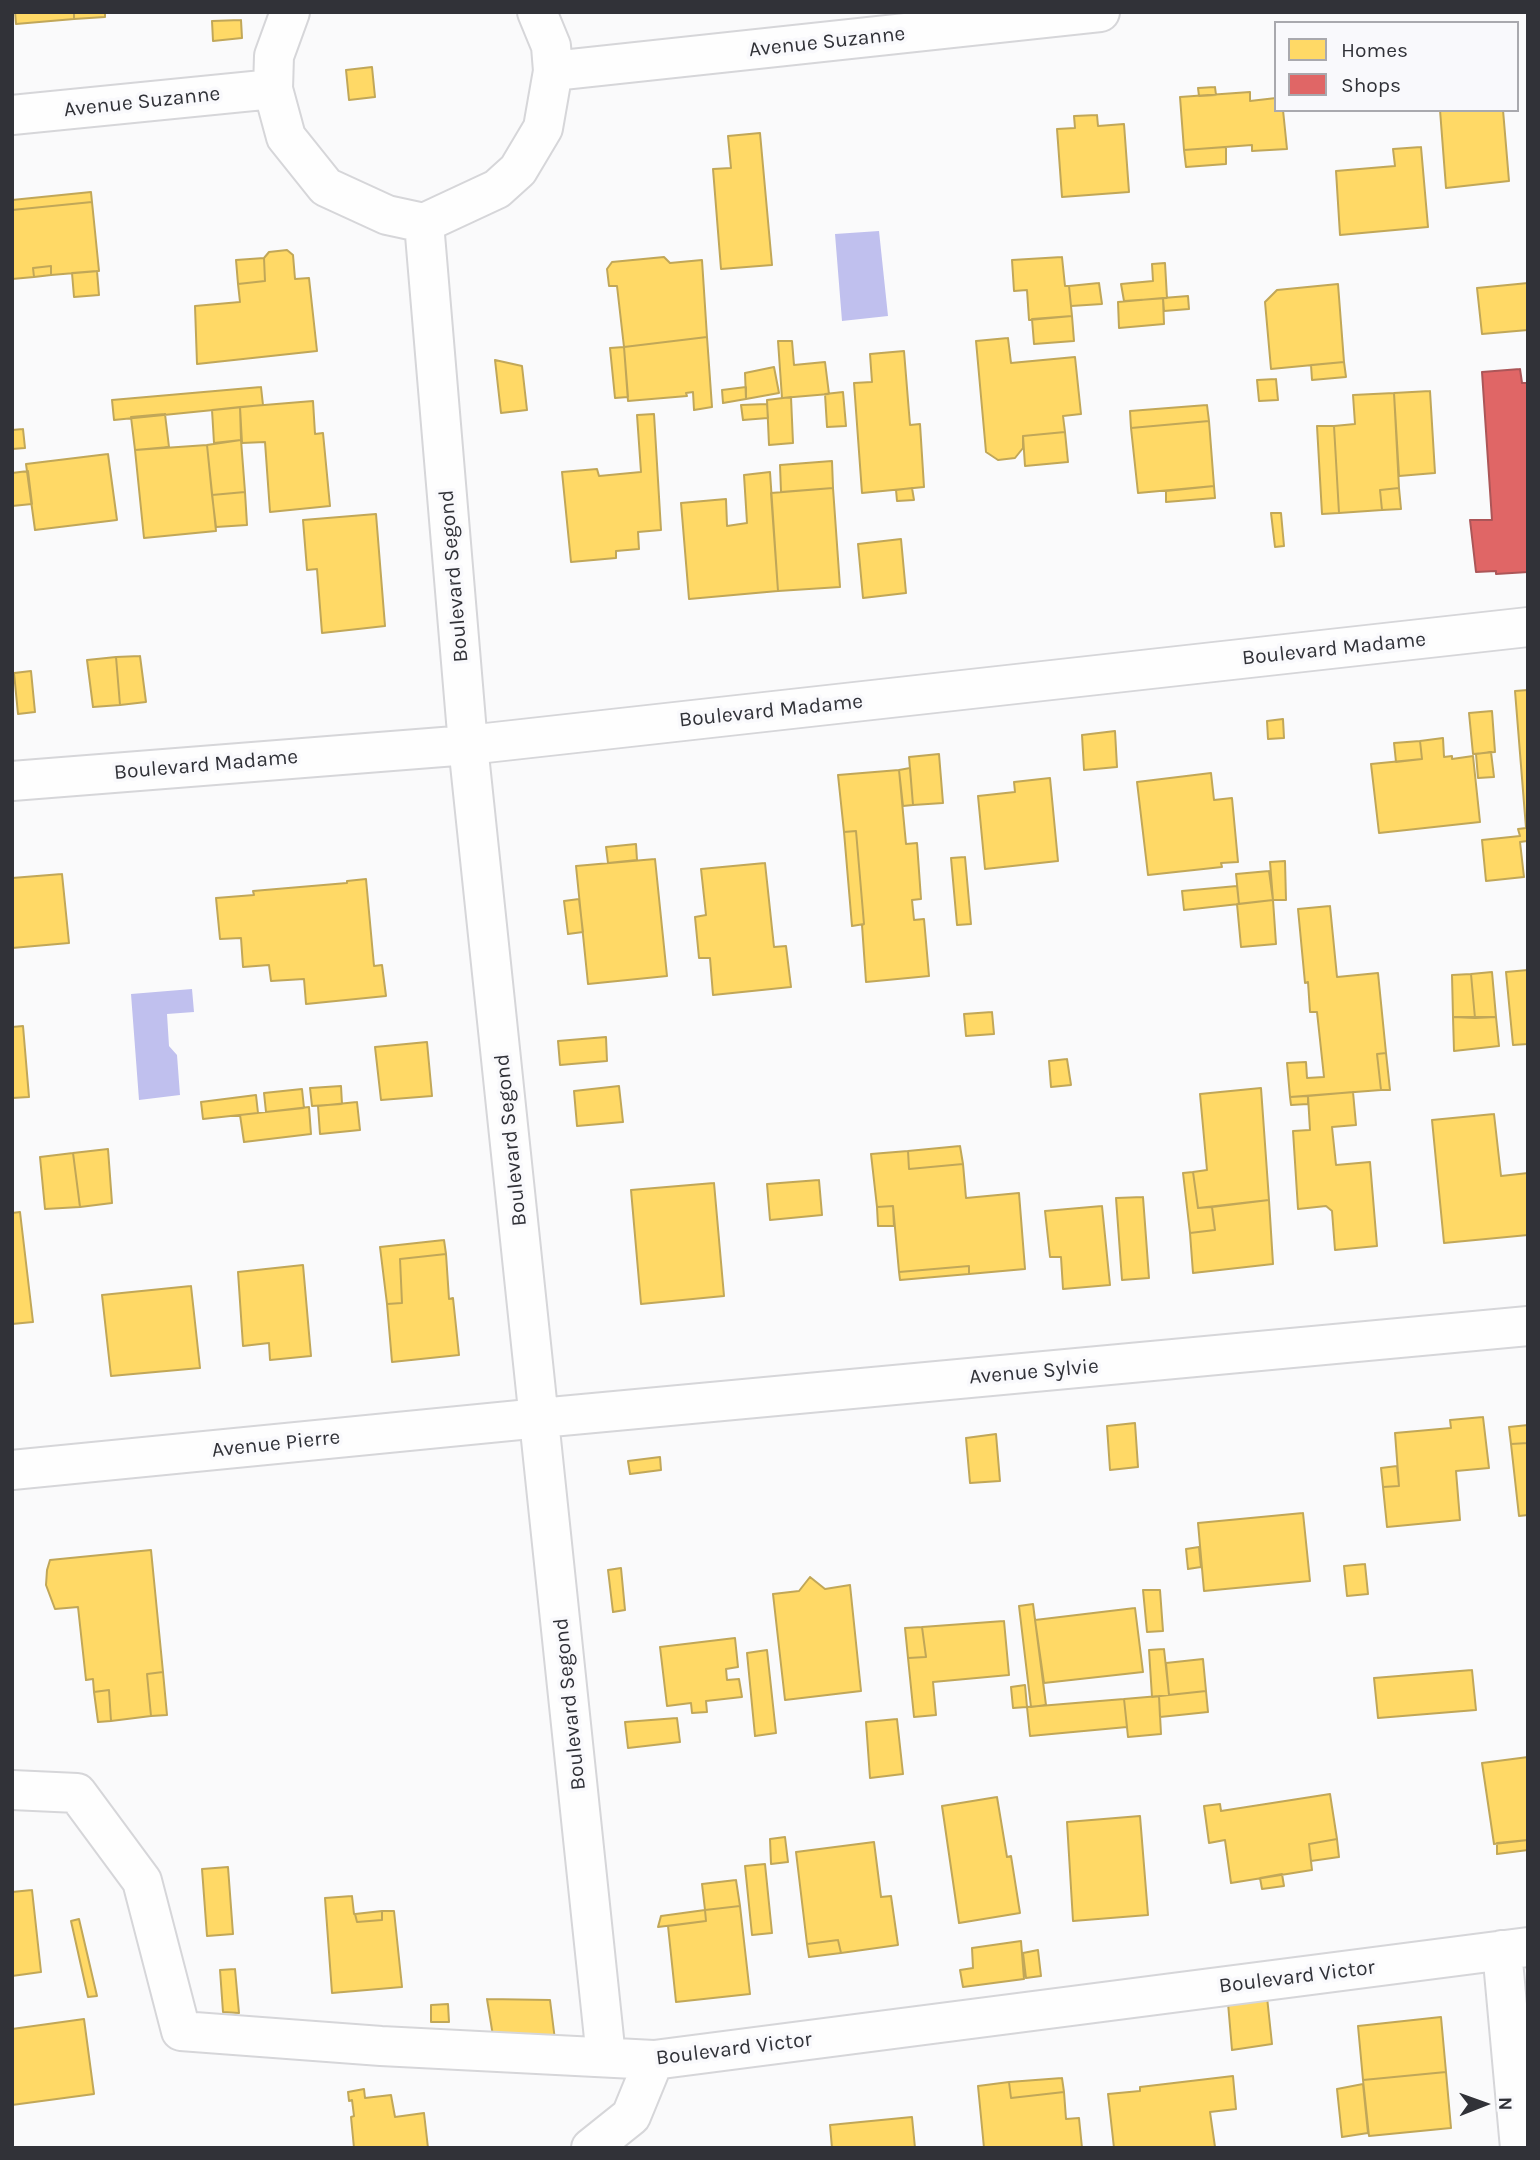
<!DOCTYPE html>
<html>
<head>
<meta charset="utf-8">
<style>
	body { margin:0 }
	#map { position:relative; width:1540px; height:2160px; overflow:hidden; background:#fafafb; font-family:Karla,sans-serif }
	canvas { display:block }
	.frame { position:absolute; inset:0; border:14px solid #313238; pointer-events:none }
	.legend { position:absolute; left:1274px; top:21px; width:245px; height:91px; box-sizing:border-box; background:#f9f9fc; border:2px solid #a9a9ae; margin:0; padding:9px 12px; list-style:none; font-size:21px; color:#313238 }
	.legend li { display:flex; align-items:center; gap:14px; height:35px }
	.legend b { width:35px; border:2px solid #a9a9ae }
	.north { position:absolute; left:1449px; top:2069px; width:70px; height:70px; -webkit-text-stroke:5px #f9f9fc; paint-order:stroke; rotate:89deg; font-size:19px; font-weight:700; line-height:28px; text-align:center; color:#313238 }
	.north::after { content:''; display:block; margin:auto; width:24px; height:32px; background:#313238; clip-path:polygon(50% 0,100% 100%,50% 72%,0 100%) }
</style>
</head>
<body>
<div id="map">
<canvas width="1540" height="2160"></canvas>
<div class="frame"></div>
<ul class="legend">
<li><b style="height:19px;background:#ffd966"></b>Homes</li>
<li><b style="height:19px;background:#e06666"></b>Shops</li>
</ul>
<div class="north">N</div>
</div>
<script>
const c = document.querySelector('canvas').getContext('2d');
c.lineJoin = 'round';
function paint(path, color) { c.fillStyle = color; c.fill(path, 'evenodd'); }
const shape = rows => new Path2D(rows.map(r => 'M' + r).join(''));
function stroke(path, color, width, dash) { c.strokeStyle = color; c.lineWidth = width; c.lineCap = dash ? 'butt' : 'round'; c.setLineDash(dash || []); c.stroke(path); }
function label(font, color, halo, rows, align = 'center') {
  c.font = font + ' Karla,sans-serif'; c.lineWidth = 7; c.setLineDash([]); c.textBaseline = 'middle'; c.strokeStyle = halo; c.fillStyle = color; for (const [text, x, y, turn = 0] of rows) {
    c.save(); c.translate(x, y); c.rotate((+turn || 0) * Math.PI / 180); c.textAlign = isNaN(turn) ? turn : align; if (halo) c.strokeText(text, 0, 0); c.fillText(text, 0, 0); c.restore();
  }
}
paint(shape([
	[879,231,888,316,842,321,835,234],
	[192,989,194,1012,167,1014,169,1046,177,1055,180,1095,139,1100,131,994]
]), '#c0c0ee');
const homes = shape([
	[15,12,74,12,74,19,16,24,15,12],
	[74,12,105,12,105,17,74,19,74,12],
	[241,20,242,38,213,41,212,21,241,20],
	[372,67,375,97,349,100,346,70,372,67],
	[1215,87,1216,95,1199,96,1198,88,1215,87],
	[1250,92,1250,101,1276,98,1276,110,1283,110,1287,149,1252,151,1252,145,1184,150,1180,97,1250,92],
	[1440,110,1503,110,1509,181,1446,188,1440,110],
	[1097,115,1098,126,1124,124,1129,192,1062,197,1057,129,1075,128,1074,116,1097,115],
	[760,133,772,265,721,269,713,169,731,168,728,136,760,133],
	[1226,147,1226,164,1186,167,1184,150,1226,147],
	[1421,147,1428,227,1340,235,1336,171,1395,166,1393,149,1421,147],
	[91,192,92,202,12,210,12,200,91,192],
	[92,202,99,271,51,275,51,266,33,268,34,277,12,279,12,210,92,202],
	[287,250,293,255,295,279,309,278,317,351,197,364,195,306,240,302,238,284,265,281,264,258,269,252,287,250],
	[664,257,670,263,702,260,707,337,624,347,617,286,609,286,607,269,612,262,664,257],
	[1062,257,1065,286,1069,286,1072,316,1029,320,1027,290,1014,291,1012,260,1062,257],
	[264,258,265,281,238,284,236,260,264,258],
	[1165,263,1167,298,1124,301,1121,284,1153,281,1152,264,1165,263],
	[51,266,51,275,34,277,33,268,51,266],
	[97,271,99,295,74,297,72,273,97,271],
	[1099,283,1102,304,1071,306,1069,286,1099,283],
	[1528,283,1528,330,1482,334,1477,288,1528,283],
	[1338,284,1344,362,1271,369,1265,302,1277,290,1338,284],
	[1188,296,1189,309,1164,311,1163,298,1188,296],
	[1163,298,1164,324,1119,328,1118,302,1163,298],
	[1072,316,1074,341,1034,344,1032,319,1072,316],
	[707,337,712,407,694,410,693,392,686,393,687,396,628,401,624,347,707,337],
	[1008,338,1011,363,1075,357,1081,414,1063,416,1065,432,1023,436,1023,448,1015,458,998,460,986,452,976,341,1008,338],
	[778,341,792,341,794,365,825,362,829,394,782,398,778,341],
	[624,347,628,397,615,398,610,348,624,347],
	[904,351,910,425,920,424,924,487,862,493,854,383,872,382,870,354,904,351],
	[495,360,522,366,527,410,501,413,495,360],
	[1344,362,1346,377,1312,380,1311,365,1344,362],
	[774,367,779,393,746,399,745,373,774,367],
	[1276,379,1278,400,1259,401,1257,380,1276,379],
	[261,387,263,405,114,420,112,400,261,387],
	[746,387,746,399,723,403,722,390,746,387],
	[1430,391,1435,473,1399,476,1394,393,1430,391],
	[843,392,846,426,827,427,825,394,843,392],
	[1394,393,1399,488,1380,490,1382,510,1339,513,1334,426,1355,424,1353,395,1394,393],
	[791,397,793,443,769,445,767,400,791,397],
	[313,401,315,434,323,433,330,506,270,512,265,442,242,443,240,407,313,401],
	[767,404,768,418,743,420,741,405,767,404],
	[1207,405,1209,421,1131,428,1130,411,1207,405],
	[240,407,241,440,214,443,212,410,240,407],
	[165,414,169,447,135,450,131,417,165,414],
	[654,414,661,530,638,532,639,549,616,551,616,558,571,562,562,472,597,469,599,476,641,472,637,415,654,414],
	[1209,421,1214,486,1138,493,1131,428,1209,421],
	[1317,426,1334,426,1339,513,1322,514,1317,426],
	[23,429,25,448,12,449,12,430,23,429],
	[1065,432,1068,462,1025,466,1023,436,1065,432],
	[241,440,245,492,212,495,207,445,241,440],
	[207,445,216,531,144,538,135,450,207,445],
	[108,454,117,520,35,530,26,464,108,454],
	[832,461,833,488,781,492,780,465,832,461],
	[28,471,32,504,12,506,12,473,28,471],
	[770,472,778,591,689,599,681,503,726,499,727,526,747,523,744,475,770,472],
	[1214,486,1215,498,1166,502,1166,491,1214,486],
	[833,488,840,587,778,591,771,493,833,488],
	[912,488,914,500,897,501,896,490,912,488],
	[1399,488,1401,509,1382,510,1380,490,1399,488],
	[245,492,247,525,216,527,212,495,245,492],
	[1271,513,1281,513,1284,546,1275,547,1271,513],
	[376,514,385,626,322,633,317,569,307,570,303,520,376,514],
	[901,539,906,593,863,598,858,544,901,539],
	[140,656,146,702,120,705,116,657,140,656],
	[116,657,120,705,93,707,87,660,116,657],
	[31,671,35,712,18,714,14,673,31,671],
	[1528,690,1528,845,1527,841,1520,842,1524,877,1486,881,1482,840,1520,836,1518,829,1526,828,1515,691,1528,690],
	[1492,711,1495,752,1473,754,1469,713,1492,711],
	[1283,719,1284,738,1268,739,1267,721,1283,719],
	[1115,731,1117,767,1084,770,1082,735,1115,731],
	[1443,738,1444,757,1452,756,1452,759,1473,756,1480,822,1379,833,1371,764,1422,759,1420,741,1443,738],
	[1420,741,1422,759,1396,762,1394,743,1420,741],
	[1491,752,1494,777,1478,778,1476,754,1491,752],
	[939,754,943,803,913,805,909,757,939,754],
	[910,768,913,805,903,806,899,770,910,768],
	[899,770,906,844,917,843,921,899,912,900,914,920,924,919,929,976,866,982,862,925,864,924,856,831,844,832,838,775,899,770],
	[1211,773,1214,800,1232,798,1238,862,1221,863,1222,867,1148,875,1137,782,1211,773],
	[1050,778,1058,861,985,869,978,796,1015,792,1014,782,1050,778],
	[856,831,864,924,852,926,844,832,856,831],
	[636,844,637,860,608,863,606,847,636,844],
	[965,857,971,924,957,925,951,858,965,857],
	[655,859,667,976,588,984,576,866,655,859],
	[1285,861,1286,900,1273,900,1270,862,1285,861],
	[765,863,774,947,786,946,791,987,713,995,710,958,699,958,695,917,706,915,701,869,765,863],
	[1269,871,1273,900,1239,904,1236,874,1269,871],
	[62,874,69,943,12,948,12,878,62,874],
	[366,879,374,966,382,965,386,996,306,1004,304,979,271,981,269,965,243,967,241,938,220,939,216,898,254,895,253,891,347,883,347,881,366,879],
	[1237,886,1239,904,1184,910,1182,891,1237,886],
	[579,899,583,932,568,934,564,901,579,899],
	[1273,900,1276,944,1241,947,1237,904,1273,900],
	[1330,906,1337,977,1378,973,1386,1053,1377,1054,1381,1090,1290,1097,1287,1063,1306,1062,1307,1078,1324,1077,1317,1012,1310,1012,1308,982,1305,983,1298,909,1330,906],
	[1528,970,1528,1044,1513,1045,1506,972,1528,970],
	[1492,972,1496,1017,1475,1018,1471,974,1492,972],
	[1471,974,1475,1018,1453,1017,1452,975,1471,974],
	[992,1012,994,1034,966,1036,964,1014,992,1012],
	[1453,1017,1496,1017,1499,1046,1454,1051,1453,1017],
	[23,1026,29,1097,12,1098,12,1027,23,1026],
	[606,1037,607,1061,560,1065,558,1041,606,1037],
	[427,1042,432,1096,381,1100,375,1047,427,1042],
	[1386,1053,1390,1090,1381,1090,1377,1054,1386,1053],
	[1067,1059,1071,1085,1051,1087,1049,1061,1067,1059],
	[341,1086,342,1104,312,1106,310,1088,341,1086],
	[619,1086,623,1122,577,1126,574,1091,619,1086],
	[1261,1088,1269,1200,1198,1208,1193,1172,1207,1170,1200,1094,1261,1088],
	[302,1089,304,1108,266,1112,264,1093,302,1089],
	[1353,1092,1356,1125,1332,1127,1336,1165,1370,1162,1377,1246,1335,1250,1332,1211,1326,1206,1298,1209,1293,1131,1310,1130,1308,1096,1353,1092],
	[256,1095,258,1113,203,1119,201,1102,256,1095],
	[1308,1096,1308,1104,1291,1105,1290,1097,1308,1096],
	[357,1102,360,1130,320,1134,318,1106,357,1102],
	[309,1107,311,1134,244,1142,240,1115,309,1107],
	[1494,1114,1501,1176,1528,1173,1528,1235,1444,1243,1432,1120,1494,1114],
	[960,1146,963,1164,909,1169,908,1151,960,1146],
	[108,1149,112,1203,80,1207,73,1153,108,1149],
	[908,1151,909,1169,963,1164,966,1198,1019,1193,1025,1269,969,1274,969,1266,899,1272,893,1206,877,1207,871,1154,908,1151],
	[73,1153,80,1207,45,1209,40,1157,73,1153],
	[1193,1172,1198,1208,1212,1207,1215,1230,1190,1233,1183,1173,1193,1172],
	[819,1180,822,1215,770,1220,767,1184,819,1180],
	[714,1183,724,1296,641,1304,631,1190,714,1183],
	[1143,1197,1149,1278,1122,1280,1116,1198,1143,1197],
	[1269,1200,1273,1264,1193,1273,1190,1233,1215,1230,1212,1207,1269,1200],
	[893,1206,894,1226,878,1226,877,1207,893,1206],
	[1102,1206,1110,1285,1063,1289,1061,1257,1050,1257,1045,1211,1102,1206],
	[20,1212,33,1322,12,1324,12,1213,20,1212],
	[444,1240,446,1254,400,1259,402,1303,387,1304,380,1247,444,1240],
	[446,1254,449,1299,453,1298,459,1355,392,1362,387,1304,402,1303,400,1259,446,1254],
	[303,1265,311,1356,270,1360,269,1343,243,1346,238,1272,303,1265],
	[969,1266,969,1274,900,1280,899,1272,969,1266],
	[191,1286,200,1368,111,1376,102,1295,191,1286],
	[1483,1417,1489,1468,1456,1471,1460,1520,1387,1527,1383,1487,1399,1486,1395,1433,1451,1428,1450,1420,1483,1417],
	[1135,1423,1138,1467,1110,1470,1107,1426,1135,1423],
	[1528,1425,1528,1443,1511,1444,1509,1427,1528,1425],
	[996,1434,1000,1481,970,1483,966,1438,996,1434],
	[1528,1443,1528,1515,1519,1516,1511,1444,1528,1443],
	[660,1457,661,1470,630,1474,628,1461,660,1457],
	[1397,1466,1399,1486,1383,1487,1381,1468,1397,1466],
	[1303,1513,1310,1581,1204,1591,1198,1523,1303,1513],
	[1199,1547,1201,1567,1188,1569,1186,1549,1199,1547],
	[151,1550,163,1672,147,1674,151,1716,111,1721,109,1690,94,1692,93,1679,86,1680,78,1607,55,1609,46,1585,47,1570,50,1560,151,1550],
	[1365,1564,1368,1594,1347,1596,1344,1566,1365,1564],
	[621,1568,625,1610,613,1612,608,1570,621,1568],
	[810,1577,825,1589,850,1585,861,1691,785,1700,773,1594,799,1591,810,1577],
	[1143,1590,1160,1590,1163,1631,1147,1632,1143,1590],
	[1033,1604,1046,1705,1031,1707,1019,1606,1033,1604],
	[1135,1608,1143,1672,1044,1683,1035,1620,1135,1608],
	[1004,1621,1009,1675,933,1682,936,1715,914,1717,908,1658,926,1657,922,1627,1004,1621],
	[922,1627,926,1657,908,1658,905,1628,922,1627],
	[735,1638,738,1667,726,1669,727,1680,739,1679,742,1697,706,1701,707,1712,692,1713,691,1703,667,1706,660,1647,735,1638],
	[1164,1649,1169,1695,1152,1697,1149,1650,1164,1649],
	[767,1650,776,1733,755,1736,747,1653,767,1650],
	[1203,1659,1206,1691,1169,1695,1166,1663,1203,1659],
	[1472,1670,1476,1710,1378,1718,1374,1678,1472,1670],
	[163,1672,167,1715,151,1716,147,1674,163,1672],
	[1025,1685,1027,1707,1013,1708,1011,1687,1025,1685],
	[109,1690,111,1721,98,1722,94,1692,109,1690],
	[1206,1691,1208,1712,1160,1717,1159,1696,1206,1691],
	[1159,1696,1161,1734,1128,1737,1124,1699,1159,1696],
	[1124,1699,1127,1727,1030,1736,1027,1707,1124,1699],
	[677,1718,680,1742,628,1748,625,1722,677,1718],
	[897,1719,903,1774,870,1778,866,1722,897,1719],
	[1528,1757,1528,1840,1494,1844,1482,1763,1528,1757],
	[1330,1794,1337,1839,1309,1844,1312,1870,1231,1883,1225,1840,1209,1843,1204,1806,1220,1804,1221,1811,1330,1794],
	[997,1797,1007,1857,1011,1856,1020,1913,959,1923,942,1806,997,1797],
	[1140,1816,1148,1915,1073,1921,1067,1822,1140,1816],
	[785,1837,788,1862,771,1864,770,1839,785,1837],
	[1337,1839,1339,1857,1311,1861,1309,1844,1337,1839],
	[1528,1840,1528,1850,1497,1854,1497,1843,1528,1840],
	[874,1842,881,1897,891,1896,898,1945,841,1953,838,1940,807,1944,796,1852,874,1842],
	[765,1864,772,1933,752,1935,745,1866,765,1864],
	[228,1867,233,1934,207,1936,202,1869,228,1867],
	[1282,1874,1284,1886,1262,1889,1260,1878,1282,1874],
	[736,1880,740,1906,705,1910,702,1884,736,1880],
	[32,1890,41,1972,12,1976,12,1892,32,1890],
	[352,1896,354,1914,355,1914,357,1922,382,1920,382,1911,394,1911,402,1987,332,1993,325,1898,352,1896],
	[740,1906,750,1994,676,2002,668,1926,706,1921,705,1910,740,1906],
	[705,1910,706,1921,658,1927,661,1916,705,1910],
	[382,1911,382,1920,357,1922,355,1914,382,1911],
	[79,1919,97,1996,88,1997,71,1921,79,1919],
	[838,1940,841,1953,809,1957,807,1944,838,1940],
	[1021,1941,1024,1979,963,1987,960,1970,973,1968,972,1948,1021,1941],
	[1038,1950,1041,1976,1026,1978,1023,1953,1038,1950],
	[235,1969,239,2013,223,2012,220,1970,235,1969],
	[1267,1997,1272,2044,1232,2050,1228,2003,1267,1997],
	[487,1999,550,2000,555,2040,493,2036,487,1999],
	[448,2004,449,2022,431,2022,431,2005,448,2004],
	[1441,2017,1446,2072,1363,2080,1358,2026,1441,2017],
	[84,2019,94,2094,12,2105,12,2029,84,2019],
	[1446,2072,1451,2128,1369,2136,1363,2080,1446,2072],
	[1233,2076,1236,2109,1210,2112,1215,2147,1114,2148,1108,2094,1140,2091,1140,2087,1233,2076],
	[1062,2078,1064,2092,1011,2098,1009,2082,1062,2078],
	[1009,2082,1011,2098,1064,2092,1066,2119,1079,2118,1082,2148,984,2148,978,2086,1009,2082],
	[1363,2084,1368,2133,1342,2137,1337,2089,1363,2084],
	[364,2089,365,2098,391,2095,395,2117,424,2113,428,2148,354,2148,351,2117,354,2116,352,2100,349,2101,348,2092,364,2089],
	[912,2117,915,2148,832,2148,830,2125,912,2117]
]);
paint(homes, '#ffd966');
stroke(homes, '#c1a758', 2);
const shops = shape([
	[1520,369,1522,383,1528,383,1528,572,1496,574,1496,571,1476,572,1470,520,1492,520,1482,372,1520,369]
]);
paint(shops, '#e06666');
stroke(shops, '#ac5658', 2);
const street = shape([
	[290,12,274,56,273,89,286,137,326,187,387,215,424,223,497,189,518,170,543,128,553,71,551,46,537,12],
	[553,71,1100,12],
	[12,115,273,89],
	[424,223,468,745,606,2057],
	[12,781,468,745,1528,627],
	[12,1470,540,1418,1528,1326],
	[12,1790,77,1793,142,1881,181,2031,381,2046,654,2060,1528,1947],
	[1502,1950,1520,2148],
	[591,2148,631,2116,654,2060]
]);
stroke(street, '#d6d6d9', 42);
stroke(street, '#fefefe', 38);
label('21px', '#313238', '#f9f9fc', [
	["Avenue Suzanne",827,42,-6],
	["Avenue Suzanne",142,102,-6],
	["Boulevard Segond",454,576,-95],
	["Boulevard Madame",1334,649,-6],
	["Boulevard Madame",771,711,-6],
	["Boulevard Madame",206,765,-5],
	["Boulevard Segond",511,1140,-96],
	["Avenue Sylvie",1034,1372,-5],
	["Avenue Pierre",276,1444,-6],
	["Boulevard Segond",570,1704,-96],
	["Boulevard Victor",1297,1977,-7],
	["Boulevard Victor",734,2049,-7]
]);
</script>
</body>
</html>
